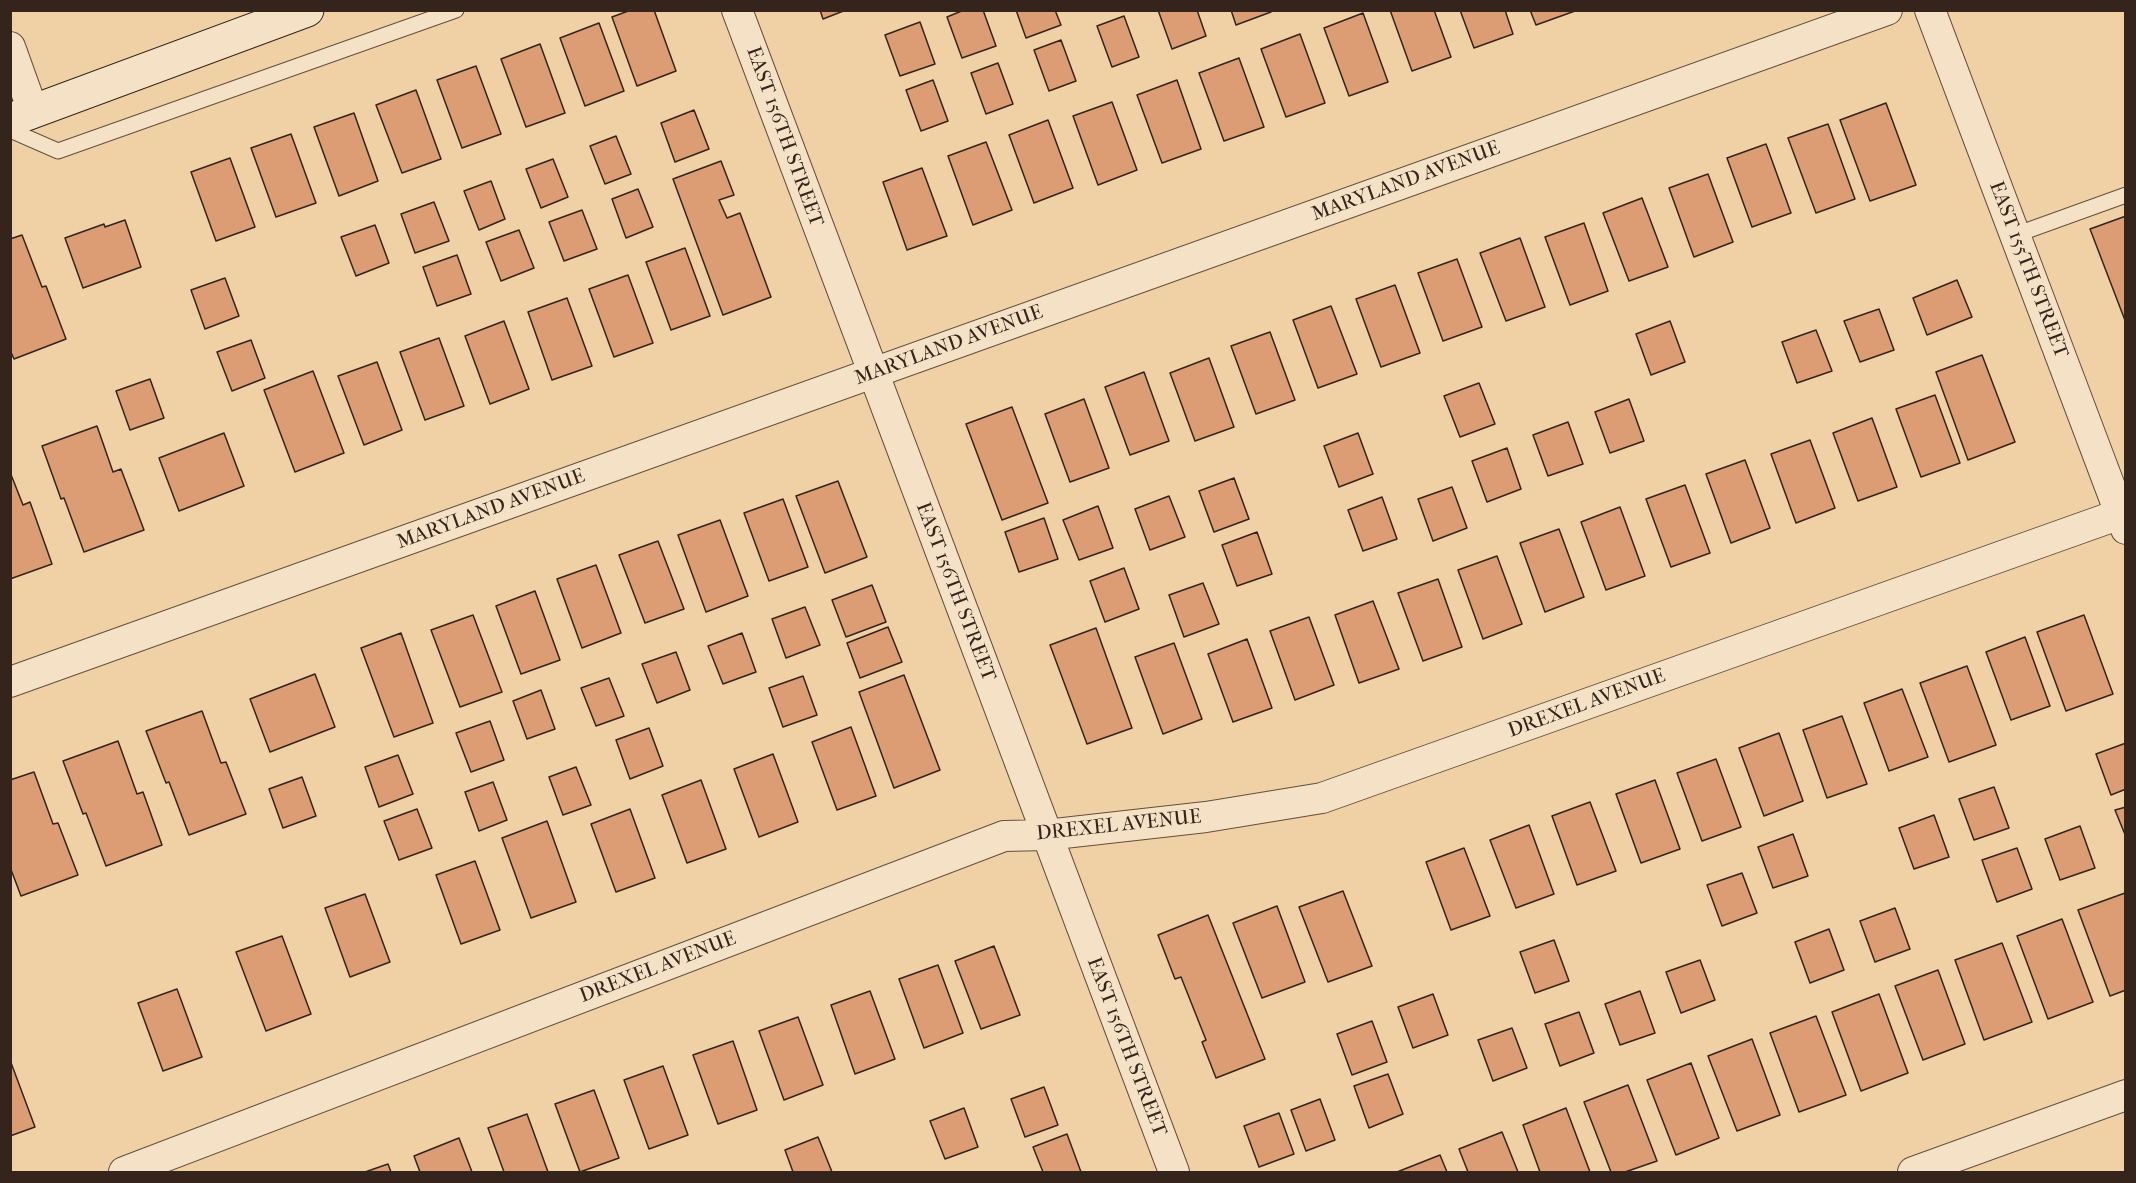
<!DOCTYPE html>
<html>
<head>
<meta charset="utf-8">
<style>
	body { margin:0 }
	#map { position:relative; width:2136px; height:1183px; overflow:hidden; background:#f0d1a6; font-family:"IM FELL French Canon",serif }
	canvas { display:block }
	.frame { position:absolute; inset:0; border:12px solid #34241c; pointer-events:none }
</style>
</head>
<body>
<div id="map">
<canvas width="2136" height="1183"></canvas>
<div class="frame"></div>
</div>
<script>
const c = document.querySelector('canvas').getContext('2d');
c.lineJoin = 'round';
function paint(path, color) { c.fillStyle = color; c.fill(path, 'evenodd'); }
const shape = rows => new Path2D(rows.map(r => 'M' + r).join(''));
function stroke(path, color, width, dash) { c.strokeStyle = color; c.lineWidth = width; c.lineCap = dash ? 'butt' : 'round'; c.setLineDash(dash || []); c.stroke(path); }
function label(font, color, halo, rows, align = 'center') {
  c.font = font + ' "IM FELL French Canon",serif'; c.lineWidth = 6; c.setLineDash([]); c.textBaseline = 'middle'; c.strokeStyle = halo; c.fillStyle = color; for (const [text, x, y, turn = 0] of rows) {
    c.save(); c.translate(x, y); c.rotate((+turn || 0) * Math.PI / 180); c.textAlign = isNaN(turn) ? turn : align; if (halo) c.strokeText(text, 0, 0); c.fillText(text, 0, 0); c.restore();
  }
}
const building = shape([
	[631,10,654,10,676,71,637,86,612,17,631,10],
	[820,10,846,10,823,19,820,10],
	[964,10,983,10,996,46,962,58,947,17,964,10],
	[1016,10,1055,10,1061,25,1026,38,1016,10],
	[1158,10,1197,10,1206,36,1172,49,1158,10],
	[1231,10,1270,10,1271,12,1236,25,1231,10],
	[1390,10,1434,10,1451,57,1412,71,1390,10],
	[1460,10,1505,10,1513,34,1474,48,1460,10],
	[1530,10,1575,10,1575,11,1536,25,1530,10],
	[1363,13,1388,82,1349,96,1324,28,1363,13],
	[1124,16,1139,57,1112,67,1097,26,1124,16],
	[920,22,935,64,900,76,885,35,920,22],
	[599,23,624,91,585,106,560,38,599,23],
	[1300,34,1325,103,1286,117,1261,49,1300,34],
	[1061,40,1076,81,1049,91,1034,50,1061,40],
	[540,44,565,113,526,127,501,59,540,44],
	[1239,58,1264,127,1224,141,1199,73,1239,58],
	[998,63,1013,104,986,114,971,73,998,63],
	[476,66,501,134,462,148,437,80,476,66],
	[933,80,948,121,921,131,906,90,933,80],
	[1177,80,1201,149,1162,163,1137,95,1177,80],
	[416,90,441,159,402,173,376,105,416,90],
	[1112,102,1137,170,1098,185,1073,116,1112,102],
	[1886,103,1916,185,1870,201,1840,120,1886,103],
	[694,110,709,149,675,162,661,123,694,110],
	[354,113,378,181,339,196,314,127,354,113],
	[1048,120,1073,188,1034,203,1009,135,1048,120],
	[1828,124,1855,199,1816,213,1788,138,1828,124],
	[291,134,316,203,276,217,251,148,291,134],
	[616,136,631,174,605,184,590,146,616,136],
	[986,142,1012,210,973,225,948,156,986,142],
	[1766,144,1791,213,1752,227,1727,158,1766,144],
	[230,158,255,227,216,241,191,172,230,158],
	[553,159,568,197,541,208,526,169,553,159],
	[721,161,734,195,719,200,727,218,740,213,771,297,723,315,673,179,721,161],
	[922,168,947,236,907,250,883,182,922,168],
	[1708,174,1733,242,1694,257,1669,188,1708,174],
	[491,181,505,219,479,230,464,191,491,181],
	[638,189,653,227,626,238,612,199,638,189],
	[1642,198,1668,267,1629,281,1603,213,1642,198],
	[434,202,449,241,415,253,401,214,434,202],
	[582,210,597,249,564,261,549,222,582,210],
	[2126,216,2126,323,2090,229,2126,216],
	[125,220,141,267,83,288,65,238,104,224,105,227,125,220],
	[1584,223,1608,291,1570,305,1545,237,1584,223],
	[375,225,389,263,356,276,341,237,375,225],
	[519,230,534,268,501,281,486,242,519,230],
	[22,235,42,287,46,286,66,339,14,359,10,350,10,239,22,235],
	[1520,238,1545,307,1506,321,1480,253,1520,238],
	[685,248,710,316,671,330,646,262,685,248],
	[457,255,471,294,437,306,423,267,457,255],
	[1457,259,1482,327,1443,341,1418,273,1457,259],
	[628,275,653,343,614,357,589,289,628,275],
	[225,278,239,316,205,329,191,290,225,278],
	[1957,280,1972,317,1927,335,1913,298,1957,280],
	[1395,285,1420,353,1381,367,1356,299,1395,285],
	[567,298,592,366,552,380,528,312,567,298],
	[1331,306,1357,374,1318,388,1293,320,1331,306],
	[1879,309,1894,350,1860,362,1844,321,1879,309],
	[504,321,529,389,490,404,465,336,504,321],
	[1670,321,1685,362,1651,375,1636,334,1670,321],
	[1816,330,1832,371,1797,383,1782,342,1816,330],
	[1270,332,1295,400,1256,414,1231,346,1270,332],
	[439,338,464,406,425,420,400,352,439,338],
	[251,340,265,378,232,391,217,352,251,340],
	[1982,355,2015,442,1968,460,1936,372,1982,355],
	[1209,358,1234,427,1195,441,1170,373,1209,358],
	[377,362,402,430,364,445,338,376,377,362],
	[313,371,344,453,295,472,264,390,313,371],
	[1144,372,1169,441,1130,455,1105,387,1144,372],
	[150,379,164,418,130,430,116,391,150,379],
	[1479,383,1495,424,1460,437,1444,396,1479,383],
	[1935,395,1960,463,1921,477,1896,409,1935,395],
	[1084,399,1109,468,1070,482,1045,414,1084,399],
	[1629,399,1644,441,1610,453,1595,412,1629,399],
	[1012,407,1048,503,1002,520,966,424,1012,407],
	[1872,418,1897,487,1858,501,1833,433,1872,418],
	[1568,422,1583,464,1548,476,1533,435,1568,422],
	[97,426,113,472,121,469,144,530,84,552,64,498,61,499,42,446,97,426],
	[224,433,244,486,179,511,159,458,224,433],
	[1358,433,1373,474,1339,487,1324,446,1358,433],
	[1810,440,1835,508,1796,523,1771,454,1810,440],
	[1507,448,1521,489,1487,502,1472,461,1507,448],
	[1745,460,1770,528,1731,543,1706,474,1745,460],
	[10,472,23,505,30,502,52,564,10,579,10,472],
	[1234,478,1249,519,1214,532,1199,491,1234,478],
	[838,481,867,557,825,573,796,496,838,481],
	[1685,485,1710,553,1671,567,1646,499,1685,485],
	[1452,487,1467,528,1433,541,1418,499,1452,487],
	[1169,496,1185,537,1150,550,1135,509,1169,496],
	[1382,497,1397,539,1363,551,1348,510,1382,497],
	[783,499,808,567,769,581,744,513,783,499],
	[1098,506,1113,548,1079,560,1063,520,1098,506],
	[1620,507,1645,576,1606,590,1581,522,1620,507],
	[1044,518,1058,559,1019,572,1005,532,1044,518],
	[720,520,748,596,706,612,678,535,720,520],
	[1559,529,1584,597,1545,612,1520,543,1559,529],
	[1257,532,1272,574,1237,586,1222,545,1257,532],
	[658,541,684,609,645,623,619,555,658,541],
	[1497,556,1522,624,1483,639,1458,570,1497,556],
	[596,565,621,633,582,648,557,579,596,565],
	[1124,568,1139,609,1105,622,1090,581,1124,568],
	[1438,579,1462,647,1423,661,1398,593,1438,579],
	[1203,583,1219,624,1184,637,1169,595,1203,583],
	[872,585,886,622,846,637,832,600,872,585],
	[535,591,560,660,521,674,496,606,535,591],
	[1373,601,1399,669,1359,683,1335,615,1373,601],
	[805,607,820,645,786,658,772,619,805,607],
	[473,615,502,692,460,707,431,630,473,615],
	[2084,615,2113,694,2066,711,2037,632,2084,615],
	[1309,617,1334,685,1295,700,1270,631,1309,617],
	[888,627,902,662,860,678,847,643,888,627],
	[1096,628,1132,728,1087,744,1050,645,1096,628],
	[401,633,433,723,394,737,361,648,401,633],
	[742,633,756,672,723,684,708,646,742,633],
	[2025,637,2050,706,2011,720,1986,652,2025,637],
	[1247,639,1272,708,1233,722,1208,654,1247,639],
	[1174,643,1202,719,1163,734,1135,657,1174,643],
	[676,652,690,690,657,703,642,664,676,652],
	[1967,666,1996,745,1949,762,1920,683,1967,666],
	[315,674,335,727,270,752,250,699,315,674],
	[904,675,940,770,894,788,859,692,904,675],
	[803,676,817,715,783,727,769,688,803,676],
	[609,678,624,716,596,726,581,688,609,678],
	[1902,689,1928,757,1889,771,1864,703,1902,689],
	[541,690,555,729,527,739,513,701,541,690],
	[202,711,221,763,226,762,246,814,189,835,169,782,166,783,146,731,202,711],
	[1842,716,1867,784,1827,798,1803,730,1842,716],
	[490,721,504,760,471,772,456,733,490,721],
	[851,727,876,796,837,810,812,742,851,727],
	[649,728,663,766,630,779,616,740,649,728],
	[1779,733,1803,801,1764,816,1739,748,1779,733],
	[118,741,137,794,143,792,162,845,106,866,86,813,83,814,63,761,118,741],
	[2126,743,2126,789,2111,795,2096,754,2126,743],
	[773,754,798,822,759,837,734,769,773,754],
	[398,755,413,794,379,807,365,767,398,755],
	[1716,759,1741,827,1702,841,1677,773,1716,759],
	[576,767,591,805,563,815,549,777,576,767],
	[34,772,53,824,58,823,78,875,21,896,10,867,10,780,34,772],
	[302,777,316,816,283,828,269,789,302,777],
	[701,780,726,849,687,863,662,795,701,780],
	[1655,780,1680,849,1641,863,1616,794,1655,780],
	[493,782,507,820,479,831,465,792,493,782],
	[1994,787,2009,828,1974,840,1959,799,1994,787],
	[1590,802,1616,871,1577,885,1552,816,1590,802],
	[2126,807,2126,837,2115,810,2126,807],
	[417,809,432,848,399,860,384,821,417,809],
	[630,809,655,878,616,892,591,824,630,809],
	[1934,815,1949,857,1914,869,1899,828,1934,815],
	[547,821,576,902,531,918,502,838,547,821],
	[1529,825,1554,894,1516,908,1490,840,1529,825],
	[2080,826,2095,868,2060,880,2045,839,2080,826],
	[1793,834,1808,876,1773,888,1758,847,1793,834],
	[1464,848,1490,916,1451,930,1426,862,1464,848],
	[2017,848,2032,889,1997,902,1982,860,2017,848],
	[475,861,500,930,461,944,436,875,475,861],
	[1742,873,1757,913,1722,926,1707,885,1742,873],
	[1343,891,1372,966,1328,982,1299,907,1343,891],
	[2125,893,2126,990,2110,996,2078,910,2125,893],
	[365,894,390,962,350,977,325,908,365,894],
	[1277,906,1305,982,1262,998,1233,923,1277,906],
	[1895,908,1910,949,1875,962,1860,921,1895,908],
	[1208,915,1265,1059,1216,1078,1202,1042,1206,1040,1181,977,1175,979,1158,935,1208,915],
	[2062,919,2093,1002,2048,1019,2017,936,2062,919],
	[1829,929,1844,970,1810,983,1795,942,1829,929],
	[282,936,311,1014,266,1031,236,952,282,936],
	[1554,940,1569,981,1535,993,1520,952,1554,940],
	[2002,943,2032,1022,1984,1040,1955,960,2002,943],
	[994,946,1020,1015,981,1029,955,961,994,946],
	[1700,960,1715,1000,1681,1013,1666,972,1700,960],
	[938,965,963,1033,924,1048,899,979,938,965],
	[1938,970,1965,1044,1923,1060,1895,986,1938,970],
	[177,989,202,1057,163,1071,138,1003,177,989],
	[870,991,895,1059,855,1074,831,1005,870,991],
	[1640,991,1655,1033,1620,1045,1605,1004,1640,991],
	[1433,994,1448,1035,1413,1048,1398,1007,1433,994],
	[1879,994,1908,1073,1861,1091,1832,1012,1879,994],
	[1579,1012,1594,1053,1560,1066,1545,1024,1579,1012],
	[1816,1016,1846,1095,1799,1112,1770,1033,1816,1016],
	[798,1017,823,1085,784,1100,759,1031,798,1017],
	[1372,1021,1387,1062,1352,1075,1337,1034,1372,1021],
	[1512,1028,1527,1068,1493,1081,1478,1040,1512,1028],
	[1752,1039,1780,1115,1737,1131,1708,1056,1752,1039],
	[733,1041,757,1110,718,1124,693,1055,733,1041],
	[10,1060,35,1127,10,1136,10,1060],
	[1691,1063,1719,1138,1676,1155,1647,1080,1691,1063],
	[663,1066,688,1135,649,1149,624,1080,663,1066],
	[1388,1074,1403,1114,1369,1128,1354,1086,1388,1074],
	[1628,1085,1657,1161,1625,1172,1611,1172,1584,1102,1628,1085],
	[1044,1087,1058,1125,1025,1137,1011,1099,1044,1087],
	[594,1090,619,1158,580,1172,555,1104,594,1090],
	[1320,1099,1335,1140,1306,1151,1291,1110,1320,1099],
	[964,1108,978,1147,945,1159,930,1121,964,1108],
	[1566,1108,1590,1172,1540,1172,1523,1125,1566,1108],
	[1279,1113,1294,1154,1259,1167,1244,1126,1279,1113],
	[527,1114,548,1172,504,1172,488,1128,527,1114],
	[1502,1132,1518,1172,1468,1172,1459,1149,1502,1132],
	[1067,1134,1081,1172,1043,1172,1033,1147,1067,1134],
	[818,1137,832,1172,793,1172,785,1150,818,1137],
	[459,1138,472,1172,420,1172,414,1156,459,1138],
	[1440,1155,1447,1172,1397,1172,1440,1155],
	[388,1164,391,1172,365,1172,388,1164]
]);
paint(building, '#dc9c74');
stroke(building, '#34241c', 1.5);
const service = shape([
	[10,130,58,151,456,10],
	[2015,235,2126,195]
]);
const minor = shape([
	[737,10,1174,1172],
	[1930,10,2126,529],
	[10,47,33,111],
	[10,682,1887,10],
	[124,1172,1004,836,1046,835,1206,817,1322,798,2126,512],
	[1913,1172,2126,1095]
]);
const secondary = shape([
	[10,120,307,10]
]);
stroke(service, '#634f3e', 17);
stroke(minor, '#634f3e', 32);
stroke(secondary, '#34241c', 35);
stroke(service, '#f5e1c5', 15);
stroke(minor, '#f5e1c5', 30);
stroke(secondary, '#f5e1c5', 33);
label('20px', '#34241c', '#f5e1c5', [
	["EAST 156TH STREET",784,137,70],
	["MARYLAND AVENUE",1406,182,-20],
	["EAST 155TH STREET",2028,270,69],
	["MARYLAND AVENUE",949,346,-20],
	["MARYLAND AVENUE",491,510,-20],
	["EAST 156TH STREET",955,592,69],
	["DREXEL AVENUE",1587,704,-20],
	["DREXEL AVENUE",1119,826,-6],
	["DREXEL AVENUE",658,968,-21],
	["EAST 156TH STREET",1126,1047,69]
]);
</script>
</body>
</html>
